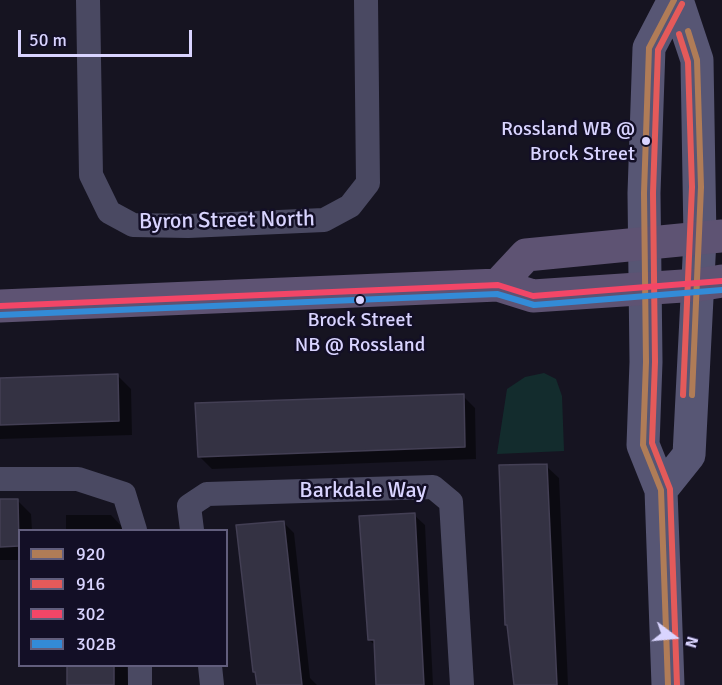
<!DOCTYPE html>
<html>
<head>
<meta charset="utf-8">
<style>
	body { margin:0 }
	#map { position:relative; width:722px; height:685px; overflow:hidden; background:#161421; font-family:Signika,sans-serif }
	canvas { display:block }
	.legend { position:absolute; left:18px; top:529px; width:210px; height:138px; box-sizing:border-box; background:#130f26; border:2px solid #625e7d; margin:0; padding:8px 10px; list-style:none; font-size:18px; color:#d9d4ff }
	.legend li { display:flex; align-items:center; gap:12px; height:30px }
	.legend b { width:30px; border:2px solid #625e7d }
	.north { position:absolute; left:644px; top:607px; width:60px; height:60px; -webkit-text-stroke:4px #130f26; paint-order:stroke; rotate:106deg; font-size:16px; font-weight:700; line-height:24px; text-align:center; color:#d9d4ff }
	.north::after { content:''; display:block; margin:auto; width:21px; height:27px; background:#d9d4ff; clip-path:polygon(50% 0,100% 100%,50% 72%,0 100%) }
	.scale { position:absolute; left:18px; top:30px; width:174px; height:27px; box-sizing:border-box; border:3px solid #d9d4ff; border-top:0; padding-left:8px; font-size:18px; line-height:21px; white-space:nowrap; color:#d9d4ff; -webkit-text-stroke:4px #130f26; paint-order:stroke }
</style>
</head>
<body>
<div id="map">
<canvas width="722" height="685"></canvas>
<ul class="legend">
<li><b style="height:8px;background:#b07c57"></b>920</li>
<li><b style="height:8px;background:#e45a5a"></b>916</li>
<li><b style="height:8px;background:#f34667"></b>302</li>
<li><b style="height:8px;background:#338bd7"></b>302B</li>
</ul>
<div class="north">N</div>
<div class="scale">50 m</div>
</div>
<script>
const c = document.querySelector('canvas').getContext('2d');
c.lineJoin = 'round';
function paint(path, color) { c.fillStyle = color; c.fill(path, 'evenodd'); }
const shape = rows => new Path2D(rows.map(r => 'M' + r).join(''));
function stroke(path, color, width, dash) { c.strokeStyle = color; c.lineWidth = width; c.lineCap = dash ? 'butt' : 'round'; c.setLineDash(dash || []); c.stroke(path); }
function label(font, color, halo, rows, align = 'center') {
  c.font = font + ' Signika,sans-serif'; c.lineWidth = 5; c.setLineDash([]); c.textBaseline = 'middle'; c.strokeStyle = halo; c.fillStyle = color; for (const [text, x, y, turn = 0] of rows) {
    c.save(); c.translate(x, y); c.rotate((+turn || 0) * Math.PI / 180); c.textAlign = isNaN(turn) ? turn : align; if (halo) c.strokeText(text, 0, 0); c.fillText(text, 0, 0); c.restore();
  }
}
paint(shape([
	[544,373,556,379,562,396,564,451,497,454,507,389,525,377]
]), '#132c2d');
paint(shape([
	[117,375,131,389,132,435,0,439,0,379],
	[463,396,475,408,476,459,212,469,199,456],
	[546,466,559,478,568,685,515,685,509,627,506,624],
	[17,500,31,514,32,530,20,530,20,560,0,560,0,501],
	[66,515,111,515,125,530,66,530],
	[414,515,425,525,433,685,377,685,376,646,369,640],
	[283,522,294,533,310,678,317,685,258,685,254,672],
	[68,666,127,666,128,685,69,685]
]), '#0007');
const building = shape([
	[118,374,119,421,0,425,0,378,118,374],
	[464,394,465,447,198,457,195,403,464,394],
	[547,464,557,685,514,685,507,625,505,625,499,465,547,464],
	[0,499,18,499,19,546,0,547,0,499],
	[415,513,424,685,376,685,374,640,368,640,359,516,415,513],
	[284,521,302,685,257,685,255,672,253,672,236,525,284,521],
	[67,666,114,666,114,685,67,685,67,666]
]);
paint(building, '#343243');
stroke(building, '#433f54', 1.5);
stroke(shape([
	[88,0,91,175,109,212,133,225,188,226,324,220,350,206,368,183,366,0],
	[0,479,78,479,124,494,135,530],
	[192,530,189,506,207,494,433,487,451,502,462,685],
	[140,666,140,685],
	[210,666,212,685]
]), '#4a4962', 24);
stroke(shape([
	[661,490,689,455,700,239,697,60,677,0],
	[668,685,661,490,643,445,646,362,644,193,649,48,674,0]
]), '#575674', 33);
stroke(shape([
	[498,285,526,255,722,236],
	[0,306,498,285,533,296,698,285,722,281]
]), '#5e5373', 33);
stroke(shape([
	[688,31,697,60,701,187,692,395],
	[668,685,661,490,643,445,646,362,644,193,649,48,674,0]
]), '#b07c57', 6);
stroke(shape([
	[679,34,688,62,692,187,683,395],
	[677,685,670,489,652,443,655,362,653,193,658,50,682,4]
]), '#e45a5a', 6);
stroke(shape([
	[0,306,498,285,533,296,722,281]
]), '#f34667', 6);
stroke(shape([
	[0,315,497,294,534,305,722,290]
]), '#338bd7', 6);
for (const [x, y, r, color] of [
	[646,141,5,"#d9d4ff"],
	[360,300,5,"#d9d4ff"]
]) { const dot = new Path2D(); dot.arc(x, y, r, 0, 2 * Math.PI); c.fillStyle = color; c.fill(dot); stroke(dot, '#130f26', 2); }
label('20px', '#d9d4ff', '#130f26', [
	["Rossland WB @",635,130],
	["Brock Street",635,155],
	["Brock Street",360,321,"center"],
	["NB @ Rossland",360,346,"center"]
], 'right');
label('22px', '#d9d4ff', '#130f26', [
	["Byron Street North",227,221,-1],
	["Barkdale Way",363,491]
]);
</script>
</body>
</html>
